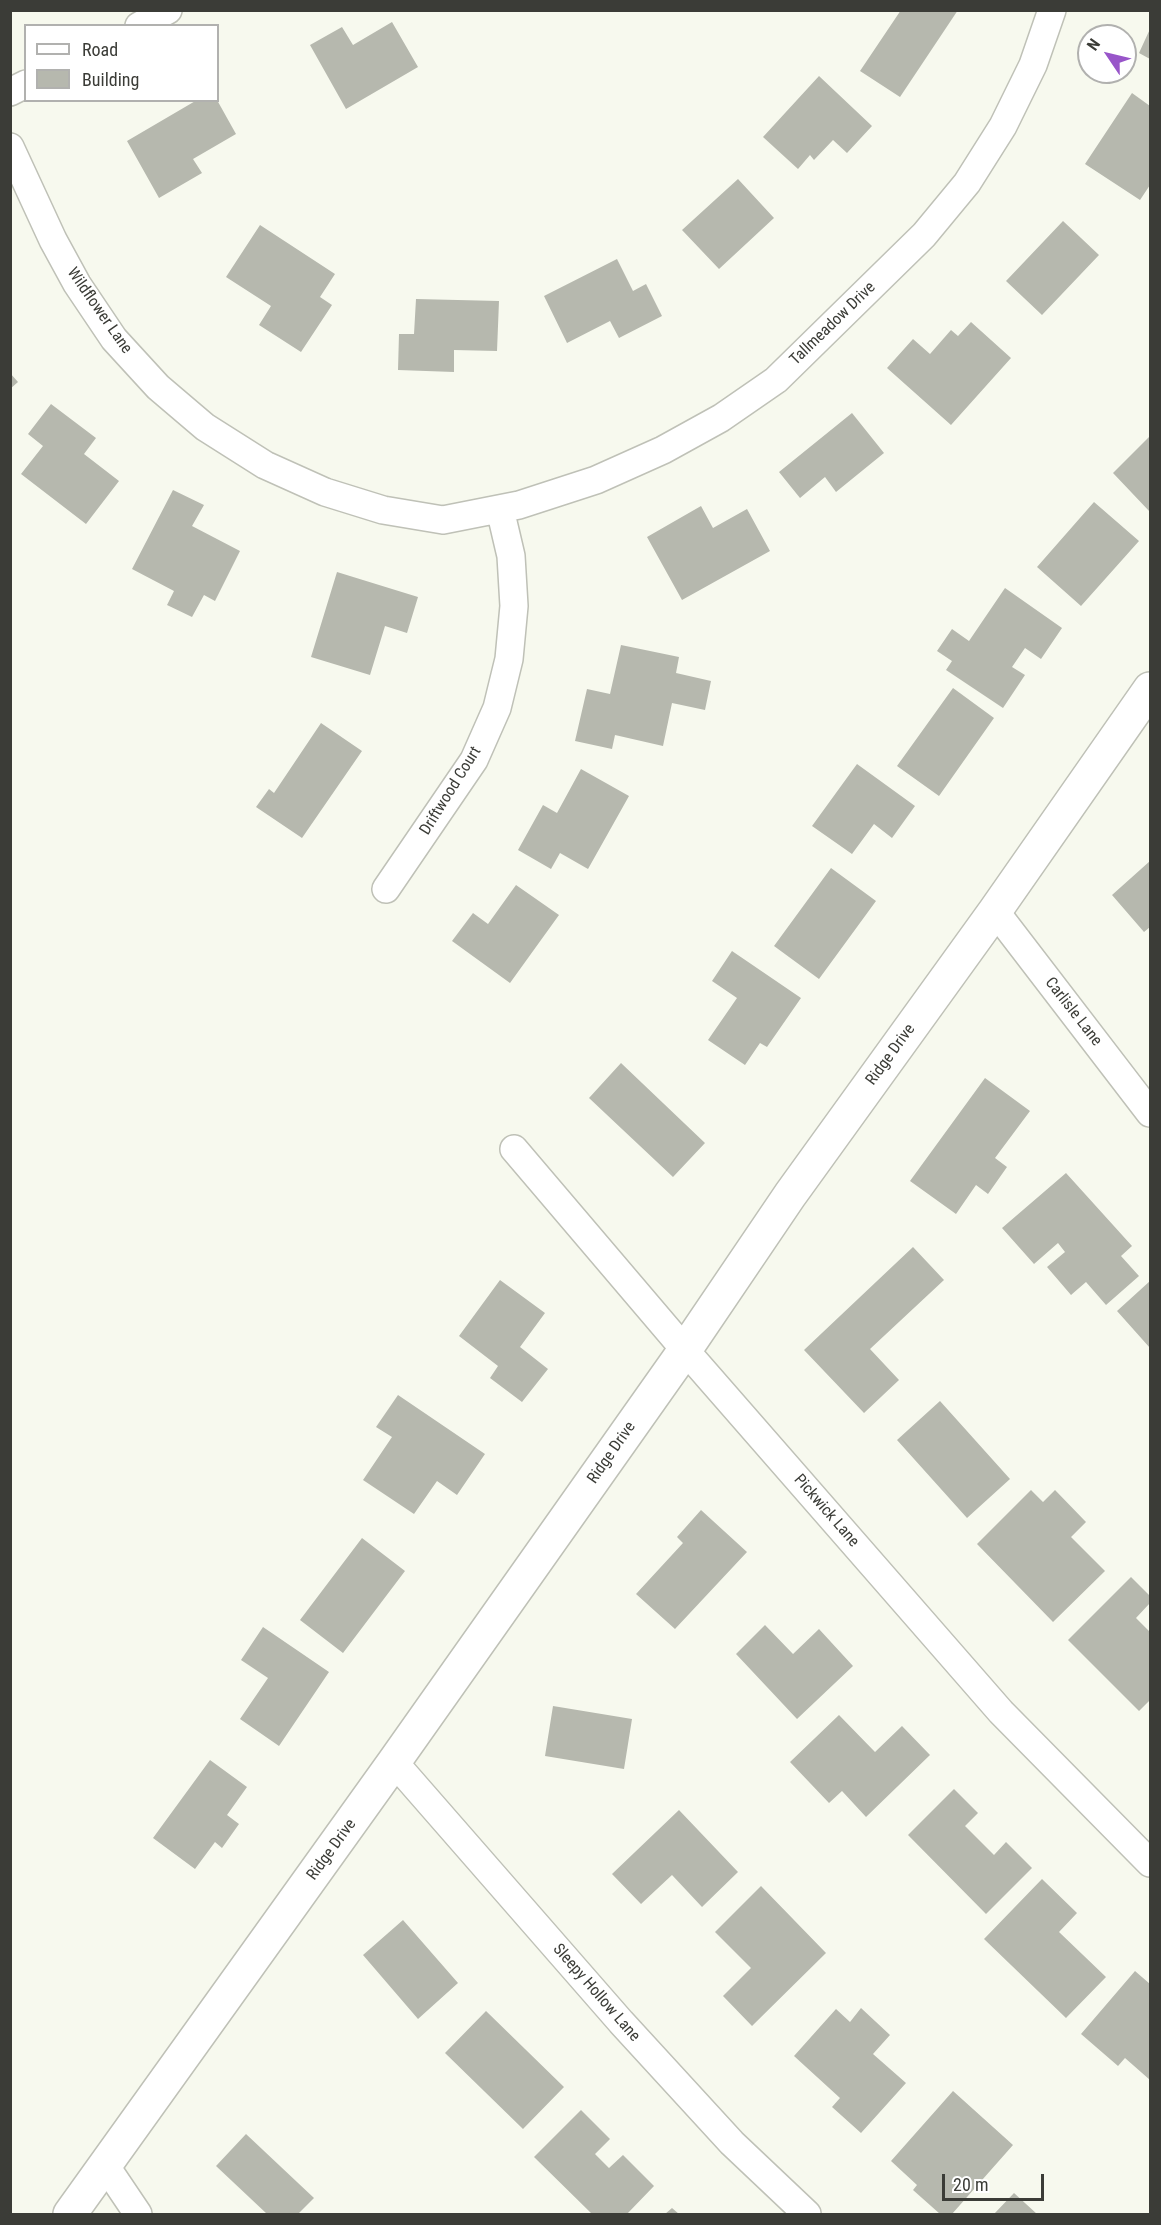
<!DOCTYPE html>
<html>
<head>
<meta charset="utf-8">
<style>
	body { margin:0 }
	#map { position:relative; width:1161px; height:2225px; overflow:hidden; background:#f7f9ee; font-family:"Roboto Condensed",sans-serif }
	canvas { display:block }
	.frame { position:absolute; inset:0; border:12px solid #3b3c37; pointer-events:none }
	.legend { position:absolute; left:24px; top:24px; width:195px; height:78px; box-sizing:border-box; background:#fff; border:2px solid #b1b1af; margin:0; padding:8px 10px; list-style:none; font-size:18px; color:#3b3c37 }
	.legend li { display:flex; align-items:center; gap:12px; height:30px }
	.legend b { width:30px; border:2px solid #b1b1af }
	.north { position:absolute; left:1077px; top:24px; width:60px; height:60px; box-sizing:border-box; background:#fff; border:2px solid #b1b1af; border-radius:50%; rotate:305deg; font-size:16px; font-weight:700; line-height:24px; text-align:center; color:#3b3c37 }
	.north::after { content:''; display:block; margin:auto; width:21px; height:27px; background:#9855c9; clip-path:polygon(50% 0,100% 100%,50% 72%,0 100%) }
	.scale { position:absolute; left:942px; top:2174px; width:102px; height:27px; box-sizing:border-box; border:3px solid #3b3c37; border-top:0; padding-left:8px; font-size:18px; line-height:21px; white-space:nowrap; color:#3b3c37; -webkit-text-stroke:4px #fff; paint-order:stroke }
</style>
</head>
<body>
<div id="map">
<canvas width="1161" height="2225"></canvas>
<div class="frame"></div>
<ul class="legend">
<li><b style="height:8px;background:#fff"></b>Road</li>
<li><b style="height:16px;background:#b6b8ae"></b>Building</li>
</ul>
<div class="north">N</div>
<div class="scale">20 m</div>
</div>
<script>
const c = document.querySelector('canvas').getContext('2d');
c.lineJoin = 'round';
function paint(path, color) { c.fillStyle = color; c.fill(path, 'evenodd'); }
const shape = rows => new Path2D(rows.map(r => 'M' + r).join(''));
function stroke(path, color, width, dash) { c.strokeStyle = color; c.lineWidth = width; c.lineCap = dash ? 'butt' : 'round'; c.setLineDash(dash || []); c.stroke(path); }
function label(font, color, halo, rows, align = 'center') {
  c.font = font + ' "Roboto Condensed",sans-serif'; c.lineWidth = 4.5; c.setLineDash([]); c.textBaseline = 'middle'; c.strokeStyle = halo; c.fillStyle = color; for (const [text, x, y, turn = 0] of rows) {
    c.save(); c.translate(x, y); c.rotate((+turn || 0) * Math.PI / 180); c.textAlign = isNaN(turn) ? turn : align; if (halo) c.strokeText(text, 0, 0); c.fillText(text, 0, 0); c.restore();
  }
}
paint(shape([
	[901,10,958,10,900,97,860,71],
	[392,22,418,67,346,109,310,45,342,27,353,45],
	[1150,29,1150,59,1139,53],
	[819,76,872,126,847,153,833,140,814,160,810,155,798,169,763,137],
	[1132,93,1150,106,1150,185,1140,200,1085,164],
	[197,100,217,100,236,134,193,159,202,173,159,198,127,141],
	[738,179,774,218,719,269,682,230],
	[1063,221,1099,255,1042,315,1006,281],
	[260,225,335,274,320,297,332,305,301,352,259,325,271,306,226,277],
	[617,259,633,291,646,284,662,316,619,338,610,321,567,343,544,296],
	[416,299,499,301,497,351,454,350,454,372,398,370,399,334,414,334],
	[971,322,1011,358,951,425,887,368,913,339,930,354,951,330,958,336],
	[10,373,18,382,10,389],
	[51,404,96,438,84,454,119,481,86,524,21,474,43,446,28,434],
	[852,413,884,453,836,492,825,477,800,498,779,472],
	[1150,436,1150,512,1113,473],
	[173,490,204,505,192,526,240,551,215,601,204,595,192,617,167,605,174,591,132,569],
	[1094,502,1139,541,1081,606,1037,567],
	[701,506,713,528,747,509,770,551,682,600,647,537],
	[337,572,418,597,407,633,385,626,370,675,311,657],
	[1005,588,1062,628,1041,659,1025,648,1012,667,1025,675,1003,708,946,670,952,661,937,651,952,629,969,641],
	[621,645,679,657,676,673,711,681,705,710,672,703,663,746,615,735,612,749,575,741,587,689,610,694],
	[953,688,994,718,939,796,897,766],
	[321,723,362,751,302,838,256,807,269,789,274,793],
	[857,764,915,806,892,838,874,824,852,854,812,826],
	[581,769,629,796,588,869,560,853,551,869,518,850,543,805,557,813],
	[1150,861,1150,927,1144,932,1112,895],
	[831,868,876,901,819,979,774,946],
	[516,885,559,915,510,983,452,941,473,913,488,924],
	[732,951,801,998,767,1047,760,1043,745,1065,708,1040,737,998,712,981],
	[621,1063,705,1143,673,1177,589,1098],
	[985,1078,1030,1111,995,1158,1007,1167,988,1194,976,1185,956,1214,910,1181],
	[1066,1173,1132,1246,1121,1256,1139,1276,1106,1305,1086,1282,1071,1295,1047,1267,1065,1252,1058,1243,1034,1264,1002,1228],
	[913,1247,944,1280,870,1349,899,1380,864,1413,804,1350],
	[500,1280,545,1313,520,1347,548,1369,522,1402,490,1378,498,1366,459,1336],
	[1150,1281,1150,1348,1117,1311],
	[398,1395,485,1454,457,1495,437,1481,414,1514,363,1480,392,1437,376,1427],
	[940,1401,1010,1479,967,1518,897,1440],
	[1031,1490,1043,1502,1055,1490,1086,1522,1071,1537,1105,1571,1053,1622,977,1544],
	[701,1510,747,1552,675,1629,636,1594,683,1543,677,1537],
	[362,1538,405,1571,343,1653,300,1620],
	[1131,1577,1150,1596,1150,1603,1136,1618,1150,1632,1150,1700,1139,1711,1068,1640],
	[765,1625,793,1654,819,1629,853,1666,797,1719,736,1654],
	[263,1627,329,1672,279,1746,240,1719,268,1678,241,1660],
	[553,1706,632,1719,624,1769,545,1756],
	[839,1715,875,1752,902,1726,930,1755,866,1817,842,1791,829,1803,790,1762],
	[210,1760,247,1787,227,1815,239,1824,222,1848,215,1842,195,1869,153,1838],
	[954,1789,978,1813,965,1826,994,1855,1006,1842,1032,1868,986,1914,908,1835],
	[679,1810,738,1872,702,1907,672,1875,641,1904,612,1874],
	[1042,1879,1077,1913,1059,1932,1106,1977,1066,2018,984,1939],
	[761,1886,826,1953,752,2026,723,1996,751,1968,715,1932],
	[403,1920,458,1983,418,2019,363,1955],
	[1135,1971,1150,1984,1150,2080,1125,2058,1118,2066,1081,2034],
	[861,2008,890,2035,873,2054,906,2083,861,2133,832,2107,840,2098,794,2056,836,2009,850,2022],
	[486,2011,564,2087,523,2129,445,2053],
	[953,2091,1013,2145,952,2214,940,2214,913,2190,917,2185,891,2161],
	[581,2110,610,2139,595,2154,609,2168,623,2155,654,2186,627,2214,592,2214,534,2157],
	[246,2134,314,2198,298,2214,267,2214,216,2166],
	[1014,2193,1037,2214,994,2214],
	[672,2208,679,2214,665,2214]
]), '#b6b8ae');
const street = shape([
	[139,26,168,10],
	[10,92,26,84],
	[10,147,53,240,77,284,114,339,158,387,205,427,265,465,325,492,383,510,443,520,519,505,596,480,663,450,721,418,776,380,924,235,967,183,1003,126,1033,65,1052,10],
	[386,889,474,760,497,708,509,659,514,606,511,556,500,509],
	[995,911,1150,1113],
	[514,1149,685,1350,1001,1712,1150,1863],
	[394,1762,621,2022,732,2143,807,2214],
	[105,2165,138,2214]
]);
const secondary = shape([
	[70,2214,394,1762,685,1350,790,1195,995,911,1150,689]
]);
stroke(street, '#bfc1b7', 30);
stroke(secondary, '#bfc1b7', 36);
stroke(street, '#fff', 27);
stroke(secondary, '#fff', 33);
label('16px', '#3b3c37', '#fff', [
	["Wildflower Lane",99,311,55],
	["Tallmeadow Drive",833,324,-44],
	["Driftwood Court",451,791,-58],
	["Carlisle Lane",1073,1012,52],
	["Ridge Drive",891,1055,-54],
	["Ridge Drive",612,1453,-55],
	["Pickwick Lane",826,1511,49],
	["Ridge Drive",332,1850,-54],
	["Sleepy Hollow Lane",596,1993,49]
]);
</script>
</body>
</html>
